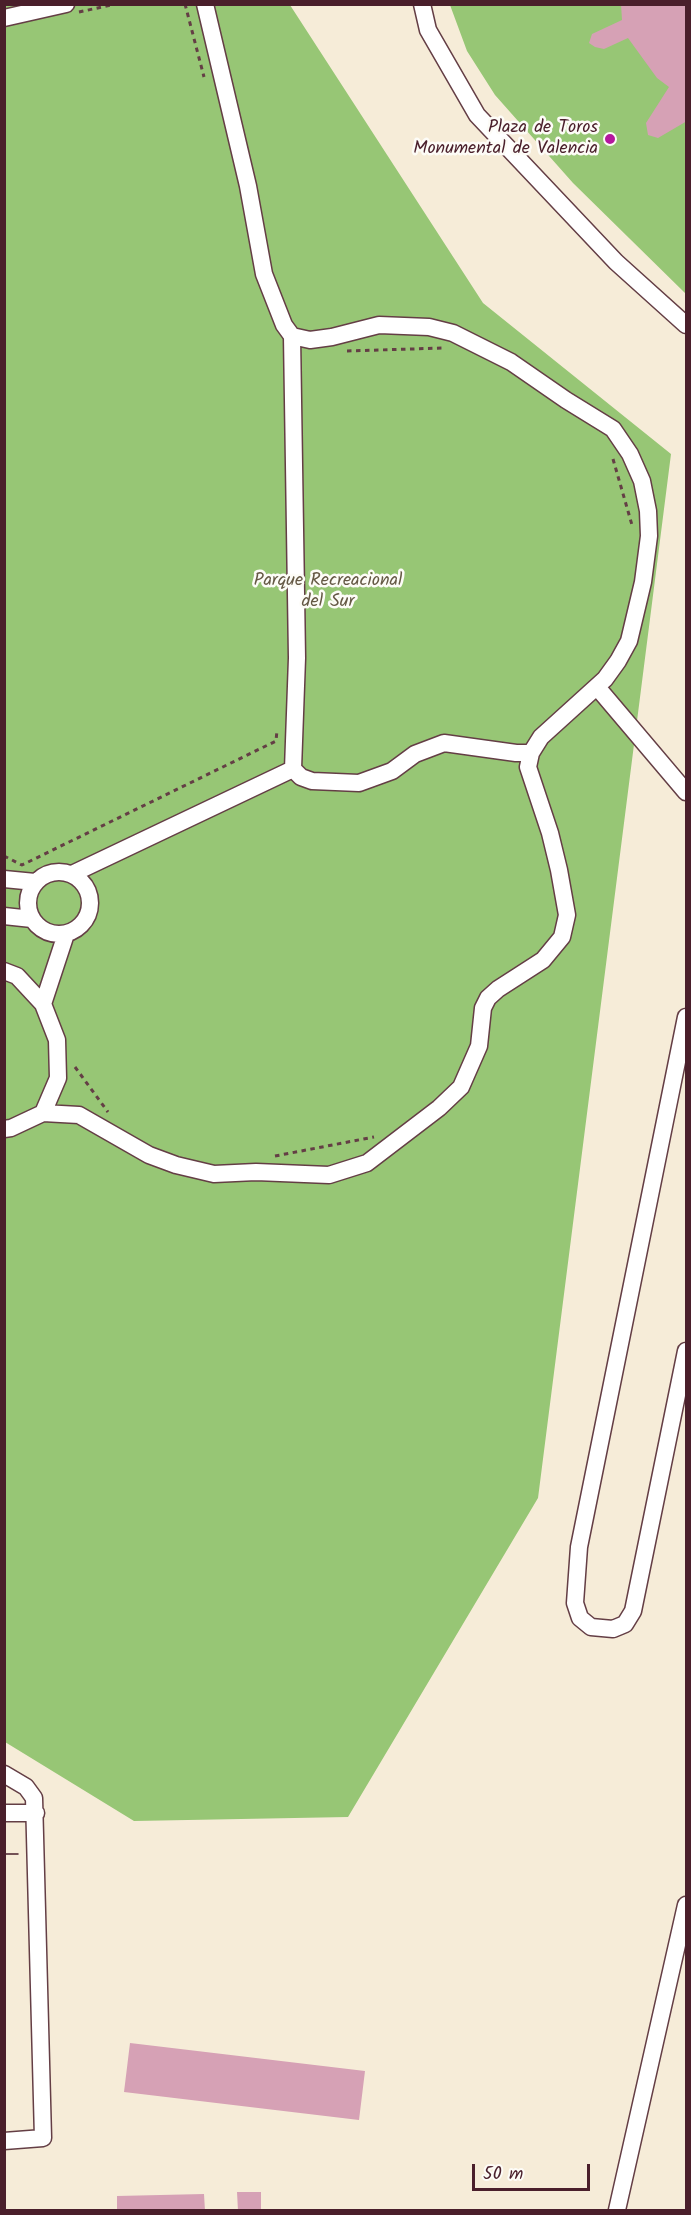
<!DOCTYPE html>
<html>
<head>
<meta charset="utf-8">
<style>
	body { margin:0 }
	#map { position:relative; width:691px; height:2215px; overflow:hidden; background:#f6ecd8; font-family:Kalam,sans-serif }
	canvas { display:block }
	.frame { position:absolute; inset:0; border:6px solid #4a1f2b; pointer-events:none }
	.scale { position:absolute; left:472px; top:2164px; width:118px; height:27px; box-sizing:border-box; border:3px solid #4a1f2b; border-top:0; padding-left:8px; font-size:18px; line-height:21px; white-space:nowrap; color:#4a1f2b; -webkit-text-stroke:4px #fdfcf7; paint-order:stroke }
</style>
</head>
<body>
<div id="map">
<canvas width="691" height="2215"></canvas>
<div class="frame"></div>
<div class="scale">50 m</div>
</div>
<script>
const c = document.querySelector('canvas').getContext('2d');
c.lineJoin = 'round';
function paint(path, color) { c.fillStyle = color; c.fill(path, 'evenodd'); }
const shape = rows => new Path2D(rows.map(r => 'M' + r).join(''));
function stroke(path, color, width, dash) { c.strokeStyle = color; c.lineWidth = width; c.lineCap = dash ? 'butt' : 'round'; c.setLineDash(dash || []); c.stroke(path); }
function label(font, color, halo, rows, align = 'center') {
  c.font = font + ' Kalam,sans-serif'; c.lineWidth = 5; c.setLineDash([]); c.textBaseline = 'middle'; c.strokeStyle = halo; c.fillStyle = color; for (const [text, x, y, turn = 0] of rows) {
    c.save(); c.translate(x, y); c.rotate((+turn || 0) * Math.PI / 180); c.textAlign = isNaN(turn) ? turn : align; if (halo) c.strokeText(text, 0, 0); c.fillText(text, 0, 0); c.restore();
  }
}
paint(shape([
	[4,5,290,5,483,303,671,454,538,1498,348,1817,134,1821,5,1742],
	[450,5,686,5,686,294,573,183,495,95,467,51]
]), '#97c675');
paint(shape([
	[621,4,687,4,687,121,658,138,648,135,646,123,669,87,657,78,628,38,604,49,595,47,589,43,592,34,622,20],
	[130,2043,365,2071,359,2120,124,2092],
	[237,2192,261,2192,261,2211,238,2211],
	[204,2194,205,2211,117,2211,117,2196]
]), '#d6a1b5');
const minor = shape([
	[422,4,428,30,477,115,616,262,686,325],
	[4,18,66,4],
	[292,336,297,658,293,769,301,777,312,781,359,783,392,771,415,754,444,743,516,753,531,753],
	[597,687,686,792],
	'28 903a31 31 0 1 1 62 0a31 31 0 1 1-62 0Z',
	[72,874,293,769],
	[4,879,35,882],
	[4,916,32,919],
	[4,971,17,976,43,1004,57,1040,58,1078,43,1113],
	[43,1004,66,934],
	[686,1017,579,1547,575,1603,580,1618,591,1627,613,1629,625,1624,633,1611,686,1351],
	[4,1129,11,1128,43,1113,79,1115,149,1155,176,1165,214,1174,256,1172,329,1175,367,1163,439,1108,461,1087,479,1046,483,1008,488,998,498,989,543,960,562,937,567,915,559,870,550,833,528,767,531,753,541,737,605,679,618,661,629,641,643,582,649,536,648,511,642,481,630,454,613,429,566,400,511,362,453,333,429,327,379,325,332,337,310,340,292,336,284,325,264,274,248,186,205,4],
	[4,1774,26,1787,34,1798,43,2138,4,2141],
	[4,1813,36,1813],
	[617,2210,686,1905]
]);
stroke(minor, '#643e45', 19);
stroke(shape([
	[185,4,204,77],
	[79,12,116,4],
	[347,351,443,348],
	[613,459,632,525],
	[4,856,22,865,276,741,277,730],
	[75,1067,108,1112],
	[275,1156,374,1137]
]), '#643e45', 3, [4.5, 4.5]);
stroke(minor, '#fff', 16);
stroke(shape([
	[4,1854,18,1854]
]), '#4a1f2b', 1.5);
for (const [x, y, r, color] of [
	[610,139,6,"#b5179e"]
]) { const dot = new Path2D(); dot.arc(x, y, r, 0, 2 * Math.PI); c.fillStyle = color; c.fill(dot); stroke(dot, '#fdfcf7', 2); }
label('18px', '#4a1f2b', '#fdfcf7', [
	["Plaza de Toros",598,129],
	["Monumental de Valencia",598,150]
], 'right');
label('18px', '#655945', '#fdfcf7', [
	["Parque Recreacional",328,582],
	["del Sur",328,603]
]);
</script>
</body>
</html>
